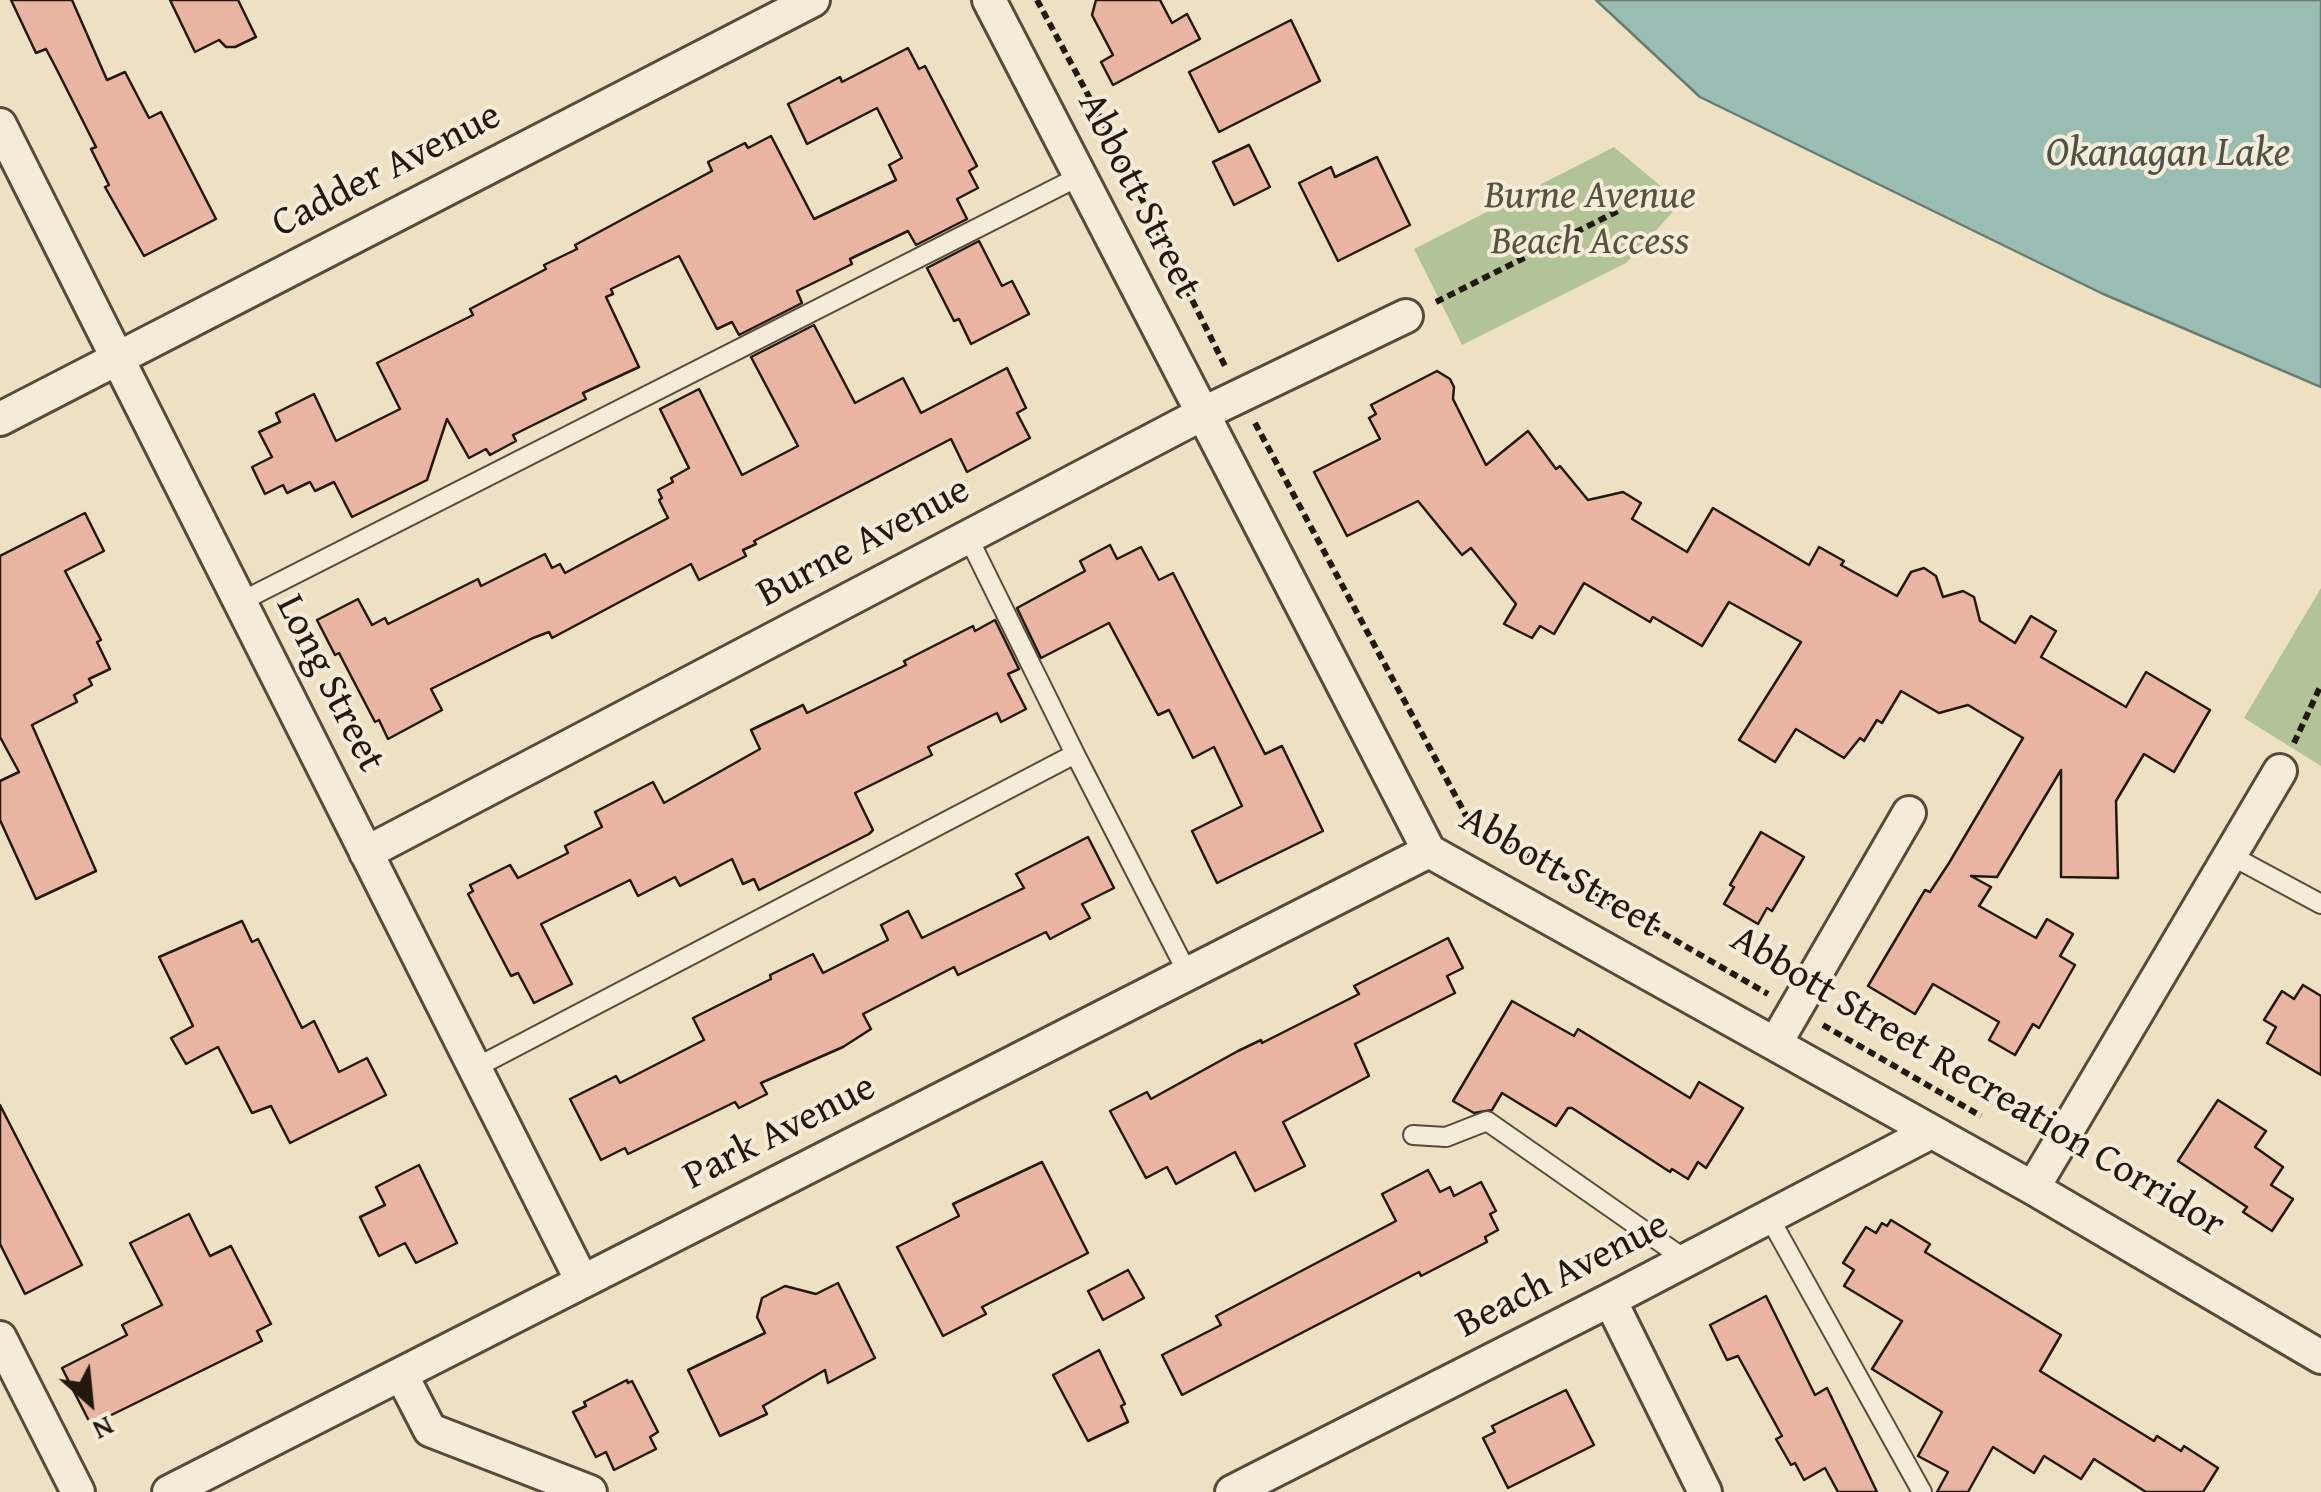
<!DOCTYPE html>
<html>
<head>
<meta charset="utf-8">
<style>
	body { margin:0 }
	#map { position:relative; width:2321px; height:1492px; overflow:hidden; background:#eee0c3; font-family:"Gentium Book Plus",serif }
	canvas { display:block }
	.north { position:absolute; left:40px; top:1352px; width:100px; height:100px; -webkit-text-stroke:8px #f4ebd8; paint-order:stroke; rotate:153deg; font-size:28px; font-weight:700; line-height:40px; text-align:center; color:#23180d }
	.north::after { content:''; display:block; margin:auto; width:35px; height:45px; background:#23180d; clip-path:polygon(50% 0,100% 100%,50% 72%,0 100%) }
</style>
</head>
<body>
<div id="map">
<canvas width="2321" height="1492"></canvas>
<div class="north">N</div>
</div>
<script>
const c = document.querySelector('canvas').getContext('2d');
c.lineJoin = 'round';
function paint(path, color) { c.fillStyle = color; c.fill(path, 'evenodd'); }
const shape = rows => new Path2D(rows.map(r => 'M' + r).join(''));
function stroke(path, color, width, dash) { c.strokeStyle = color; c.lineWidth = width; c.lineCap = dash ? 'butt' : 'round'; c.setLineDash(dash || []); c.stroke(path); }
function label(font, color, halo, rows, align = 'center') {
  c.font = font + ' "Gentium Book Plus",serif'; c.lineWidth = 8; c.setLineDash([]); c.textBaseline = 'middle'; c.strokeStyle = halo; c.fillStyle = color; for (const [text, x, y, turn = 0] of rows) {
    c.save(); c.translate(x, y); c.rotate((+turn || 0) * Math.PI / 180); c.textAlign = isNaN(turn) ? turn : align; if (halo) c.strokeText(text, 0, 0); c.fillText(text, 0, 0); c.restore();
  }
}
paint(shape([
	[1614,147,1681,203,1626,263,1462,345,1414,249],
	[2321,588,2321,766,2244,718]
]), '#b3c398');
const water = shape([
	[1596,0,2321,0,2321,387,2101,293,1700,97,1596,0]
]);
paint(water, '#99bdb2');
stroke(water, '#6a7b70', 2.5);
const building = shape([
	[11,0,72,0,107,80,125,72,149,118,161,112,216,219,144,256,105,187,109,185,91,149,96,147,55,66,46,49,36,53,11,0],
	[170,0,238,0,256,37,235,47,226,47,219,40,195,52,170,0],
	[1096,0,1160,0,1172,23,1187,14,1200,39,1113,85,1101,62,1113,55,1092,15,1096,0],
	[1291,20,1320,81,1219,132,1189,72,1291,20],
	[908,48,919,69,925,66,977,166,969,171,978,188,957,199,967,219,916,245,908,231,850,259,852,264,797,291,802,303,739,335,732,322,717,329,679,256,611,289,613,294,606,297,639,367,583,393,586,399,513,435,516,441,490,455,486,449,469,458,447,419,427,480,352,517,334,482,315,491,310,482,287,493,283,485,265,494,252,467,272,457,259,432,280,422,276,413,314,394,336,441,400,409,377,363,473,315,470,309,546,269,544,265,577,249,575,245,712,171,708,162,745,143,748,148,771,136,814,219,896,180,889,165,902,158,877,108,807,144,788,104,840,77,842,82,908,48],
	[1249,145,1270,187,1234,205,1213,162,1249,145],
	[1377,157,1410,225,1338,261,1299,183,1331,167,1335,177,1377,157],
	[979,241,1002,286,1012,281,1029,314,971,344,959,319,954,321,927,268,979,241],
	[814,325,855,403,903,378,921,413,1007,368,1026,408,1017,413,1030,438,967,472,951,439,754,541,756,544,743,550,746,556,699,580,691,564,552,638,549,632,533,638,431,689,442,710,388,739,379,720,375,722,339,653,335,655,317,620,358,599,372,625,385,618,388,624,478,579,481,586,545,554,552,568,560,564,565,573,668,518,659,500,662,498,658,490,673,482,671,478,689,468,660,409,699,389,742,475,798,446,751,357,814,325],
	[1437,371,1450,379,1454,387,1453,399,1486,465,1528,431,1556,469,1560,466,1588,500,1623,492,1641,503,1632,519,1687,552,1713,508,1809,565,1819,547,1844,561,1841,565,1897,596,1911,572,1924,568,1936,576,1943,597,1963,591,1974,597,1980,621,2015,643,2031,616,2056,631,2041,657,2126,707,2146,672,2210,710,2174,772,2144,754,2116,801,2118,878,2061,877,2061,770,1997,877,1971,876,1991,887,1979,906,2036,938,2047,919,2073,934,2060,956,2075,965,2039,1028,2033,1024,2015,1055,1989,1040,1999,1022,1933,984,1915,1014,1868,986,1925,890,1930,892,1949,863,2023,738,1968,705,1939,713,1901,691,1882,723,1877,720,1864,741,1860,738,1844,758,1796,729,1775,762,1739,740,1801,642,1729,602,1702,646,1653,617,1650,622,1584,583,1554,634,1540,626,1532,638,1504,624,1516,604,1471,548,1462,555,1418,501,1347,536,1314,472,1380,439,1369,418,1376,414,1371,405,1437,371],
	[85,513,104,551,65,571,101,640,97,642,110,669,89,679,92,685,74,695,77,702,32,725,96,871,36,899,0,820,0,781,19,772,0,737,0,556,85,513],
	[1110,545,1117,559,1141,547,1159,580,1173,573,1265,754,1282,746,1323,831,1217,883,1192,831,1242,806,1214,747,1193,758,1169,710,1158,715,1109,623,1041,658,1017,608,1085,571,1080,561,1110,545],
	[995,620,1019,669,1008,674,1026,709,1001,722,997,713,928,747,932,755,855,793,873,830,869,834,759,890,754,879,743,884,732,859,680,886,675,877,638,896,630,880,541,924,572,984,534,1003,518,973,511,976,468,894,473,891,470,885,510,865,518,878,568,853,565,846,602,827,595,812,653,782,664,803,760,749,751,730,803,705,807,713,906,665,904,661,973,626,975,631,995,620],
	[1761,832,1804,857,1772,911,1767,908,1758,924,1724,904,1734,887,1730,885,1761,832],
	[1088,837,1114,888,1082,904,1090,918,1050,939,1046,932,958,975,954,967,863,1014,871,1029,843,1047,761,1083,767,1094,739,1108,735,1102,628,1154,625,1148,601,1160,570,1099,616,1076,620,1083,704,1040,693,1018,771,979,770,975,813,954,823,973,888,940,881,925,908,911,922,938,1024,888,1016,874,1088,837],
	[242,921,252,942,258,939,302,1028,314,1021,339,1072,367,1058,386,1095,290,1143,271,1106,252,1113,218,1047,186,1064,171,1038,193,1026,159,957,242,921],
	[1448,938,1463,968,1447,976,1455,993,1355,1044,1369,1076,1283,1122,1305,1166,1255,1191,1235,1152,1176,1184,1167,1167,1146,1178,1110,1111,1147,1092,1151,1099,1238,1051,1261,1040,1262,1043,1359,994,1354,986,1448,938],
	[2303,985,2321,996,2321,1075,2267,1043,2276,1027,2264,1020,2282,991,2294,999,2303,985],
	[1512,1001,1574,1036,1578,1029,1690,1098,1699,1082,1743,1108,1706,1168,1698,1162,1688,1179,1672,1169,1670,1172,1572,1108,1568,1108,1556,1126,1502,1093,1492,1110,1474,1113,1453,1101,1512,1001],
	[2218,1100,2266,1131,2255,1147,2283,1167,2271,1185,2293,1199,2272,1231,2243,1212,2247,1207,2178,1161,2218,1100],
	[0,1105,82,1265,25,1294,0,1244,0,1105],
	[1042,1162,1088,1253,982,1307,986,1314,943,1336,897,1247,959,1216,953,1204,1042,1162],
	[419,1165,457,1243,416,1263,405,1243,379,1256,360,1217,385,1205,376,1187,419,1165],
	[1428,1170,1440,1192,1450,1187,1454,1196,1481,1182,1496,1211,1490,1214,1498,1230,1485,1237,1487,1242,1421,1276,1419,1272,1182,1395,1162,1355,1221,1325,1216,1316,1396,1221,1382,1194,1428,1170],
	[189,1214,210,1256,231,1246,271,1324,257,1331,262,1341,91,1425,62,1368,127,1335,122,1325,162,1305,130,1243,189,1214],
	[1891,1220,1930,1244,1925,1252,2061,1335,2040,1371,2154,1441,2157,1436,2181,1451,2184,1446,2218,1468,2203,1492,2146,1492,2094,1459,2081,1479,2044,1456,2034,1473,1993,1447,1968,1492,1937,1492,1948,1472,1918,1456,1942,1412,1872,1369,1902,1321,1844,1286,1854,1270,1843,1263,1866,1227,1876,1233,1882,1223,1887,1226,1891,1220],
	[1128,1270,1144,1298,1103,1320,1088,1291,1128,1270],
	[838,1283,875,1358,828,1383,825,1370,763,1406,767,1414,720,1436,688,1370,765,1333,757,1317,762,1298,785,1286,816,1294,838,1283],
	[1766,1296,1815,1395,1827,1388,1877,1492,1838,1492,1825,1468,1804,1480,1795,1463,1791,1465,1776,1439,1782,1436,1738,1356,1727,1360,1710,1325,1766,1296],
	[1099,1350,1125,1404,1121,1406,1128,1422,1088,1441,1053,1375,1099,1350],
	[627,1380,628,1383,632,1381,658,1432,650,1437,656,1449,614,1470,606,1452,596,1457,573,1412,586,1406,584,1402,627,1380],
	[1566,1390,1594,1445,1508,1488,1483,1438,1495,1432,1492,1426,1566,1390]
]);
paint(building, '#e9b4a1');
stroke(building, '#23180d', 2.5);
const service = shape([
	[240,602,1080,176],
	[1075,754,1188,974],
	[2230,855,2321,904],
	[475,1068,1075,754,968,537],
	[1413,1135,1446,1137,1487,1121,1686,1260],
	[1769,1217,1922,1492]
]);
const minor = shape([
	[989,0,1429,851,2033,1188,2321,1357],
	[0,125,582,1281],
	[0,419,813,0],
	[366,853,1202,414,1406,316],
	[1775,1044,1909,813],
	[2033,1188,2280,771],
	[1610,1300,1705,1492],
	[0,1338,78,1492],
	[401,1374,430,1430,590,1492],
	[169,1492,1429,851],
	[1232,1492,1610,1300,1931,1132]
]);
stroke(service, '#564a3a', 22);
stroke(minor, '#564a3a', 38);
stroke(shape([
	[1037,0,1114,143,1226,368],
	[1436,302,1618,211],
	[1255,423,1469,821,1768,994],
	[2294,743,2321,685],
	[1823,1025,1981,1116]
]), '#23180d', 6, [8, 5]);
stroke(service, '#f4ebd8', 18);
stroke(minor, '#f4ebd8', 32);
label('40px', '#23180d', '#f4ebd8', [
	["Cadder Avenue",387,171,-27],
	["Abbott Street",1138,196,63],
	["Burne Avenue",864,543,-28],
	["Long Street",329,684,63],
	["Abbott Street",1560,873,30],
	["Abbott Street Recreation Corridor",1977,1083,31],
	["Park Avenue",780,1133,-27],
	["Beach Avenue",1563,1276,-27]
]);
label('italic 40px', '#55543e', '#f4ebd8', [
	["Burne Avenue",1590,197],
	["Beach Access",1590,243]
]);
label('italic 42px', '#4c5247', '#f4ebd8', [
	["Okanagan Lake",2168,154]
]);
</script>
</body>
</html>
